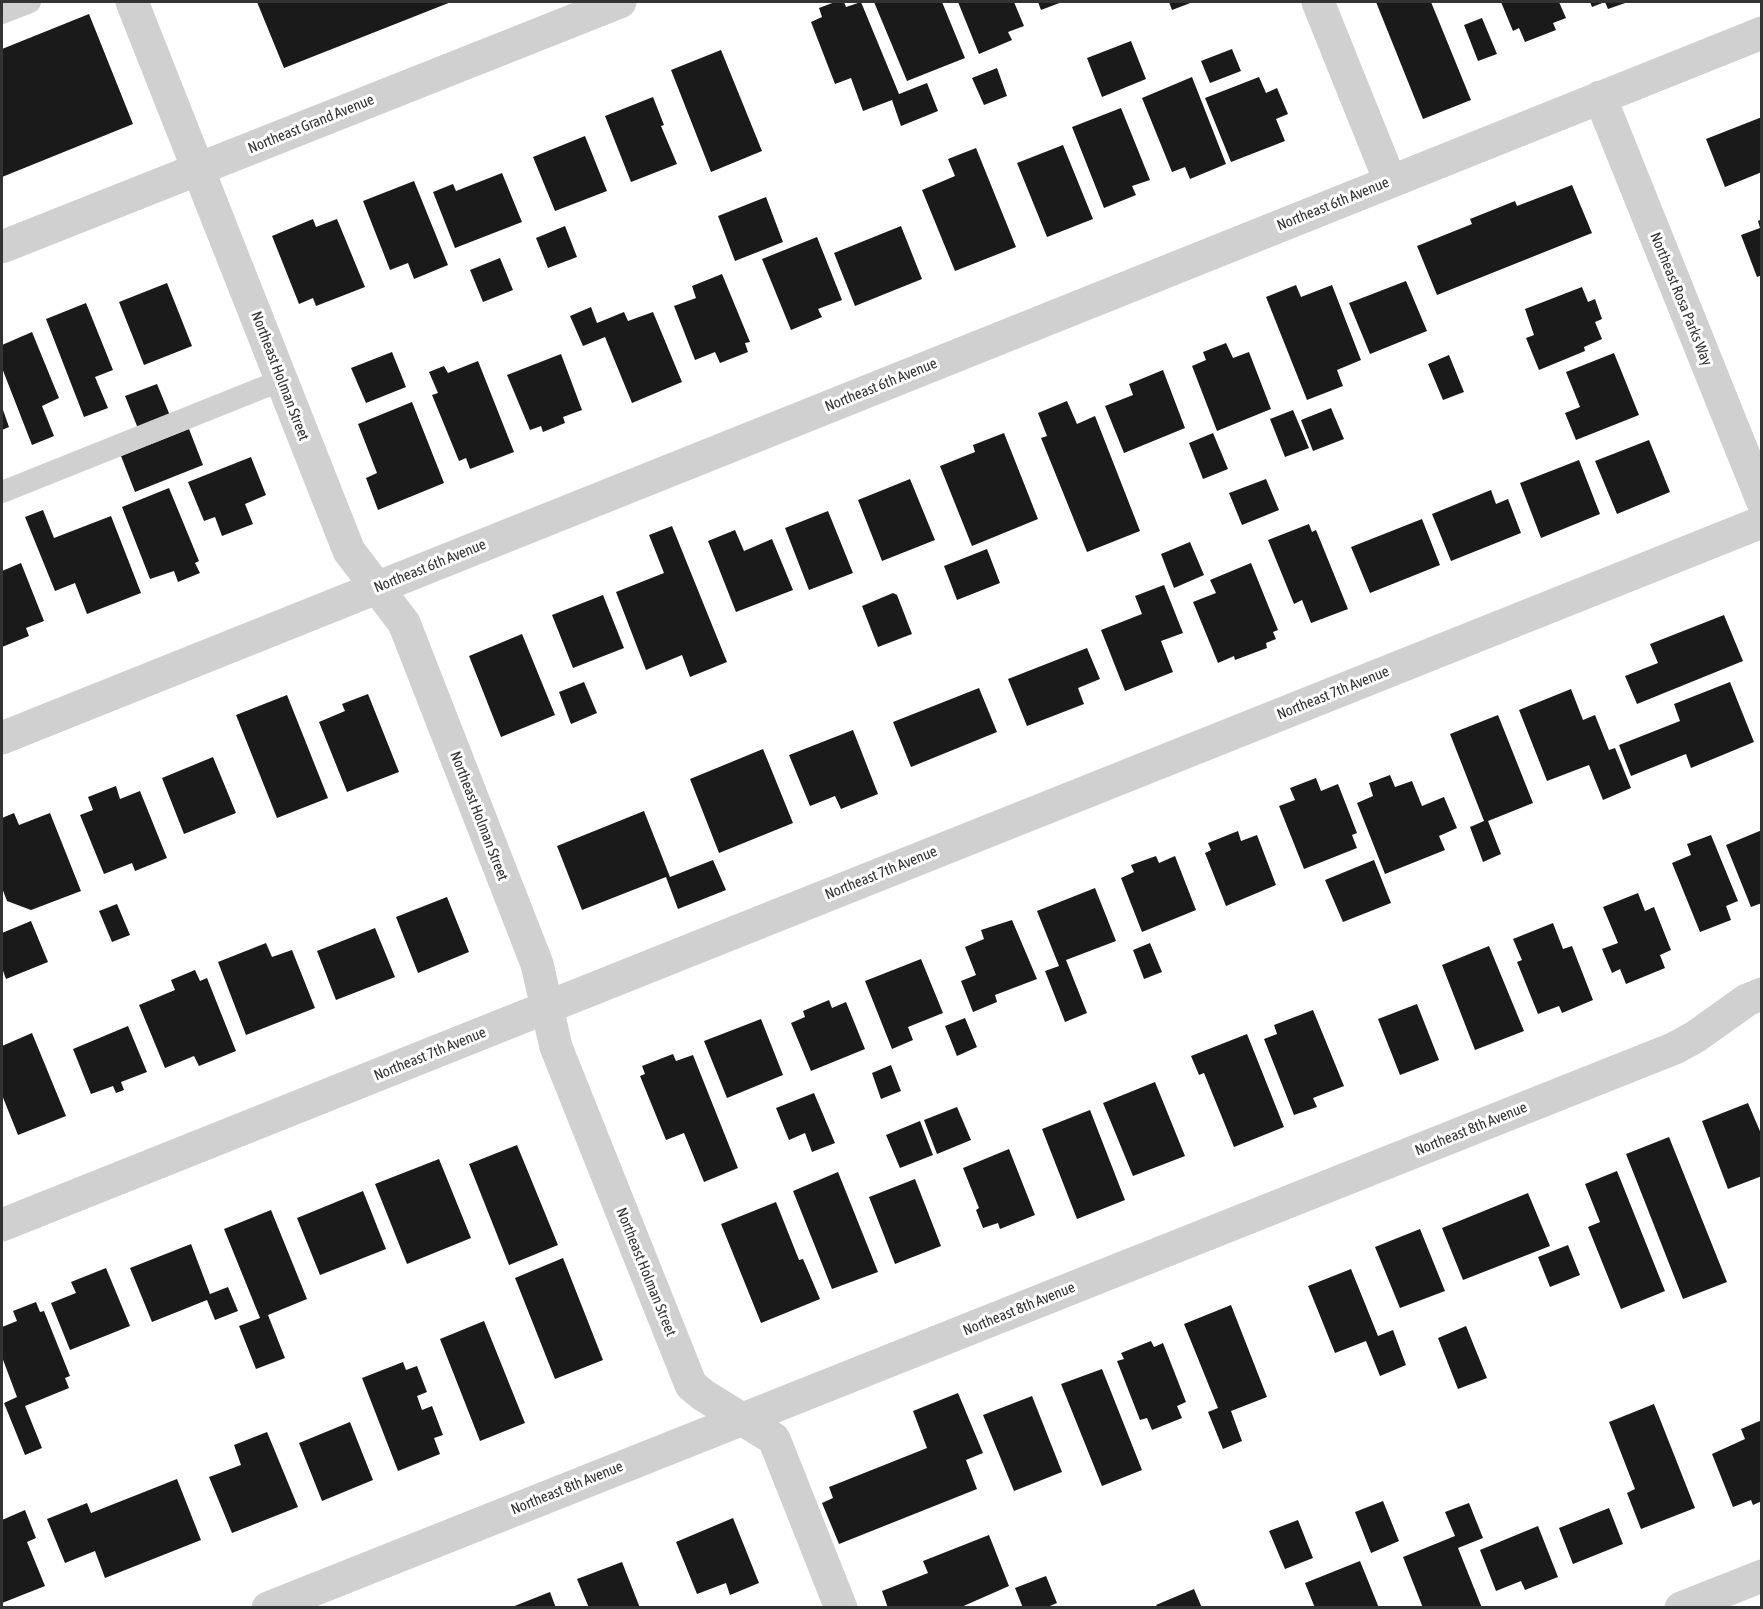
<!DOCTYPE html>
<html>
<head>
<meta charset="utf-8">
<style>
	body { margin:0 }
	#map { position:relative; width:1763px; height:1609px; overflow:hidden; background:#fff; font-family:"Asap Condensed",sans-serif }
	canvas { display:block }
	.frame { position:absolute; inset:0; border:3px solid #333; pointer-events:none }
</style>
</head>
<body>
<div id="map">
<canvas width="1763" height="1609"></canvas>
<div class="frame"></div>
</div>
<script>
const c = document.querySelector('canvas').getContext('2d');
c.lineJoin = 'round';
function paint(path, color) { c.fillStyle = color; c.fill(path, 'evenodd'); }
const shape = rows => new Path2D(rows.map(r => 'M' + r).join(''));
function stroke(path, color, width, dash) { c.strokeStyle = color; c.lineWidth = width; c.lineCap = dash ? 'butt' : 'round'; c.setLineDash(dash || []); c.stroke(path); }
function label(font, color, halo, rows, align = 'center') {
  c.font = font + ' "Asap Condensed",sans-serif'; c.lineWidth = 6; c.setLineDash([]); c.textBaseline = 'middle'; c.strokeStyle = halo; c.fillStyle = color; for (const [text, x, y, turn = 0] of rows) {
    c.save(); c.translate(x, y); c.rotate((+turn || 0) * Math.PI / 180); c.textAlign = isNaN(turn) ? turn : align; if (halo) c.strokeText(text, 0, 0); c.fillText(text, 0, 0); c.restore();
  }
}
paint(shape([
	[257,2,451,2,284,68],
	[835,2,844,2,846,7,861,2,899,94,927,83,938,111,901,126,892,100,863,111,851,78,835,84,811,22,822,17,819,8],
	[874,2,942,2,965,58,907,81],
	[958,2,1014,2,1024,26,1008,32,1012,40,979,54],
	[1038,2,1062,2,1041,10],
	[1169,2,1193,2,1172,10],
	[1376,2,1431,2,1471,100,1423,119],
	[1501,2,1559,2,1566,18,1553,23,1556,30,1525,42,1519,28,1513,31],
	[1590,2,1628,2,1608,9,1605,2,1592,7],
	[89,14,133,124,2,177,2,49],
	[1482,18,1497,54,1478,61,1464,25],
	[1131,41,1146,79,1102,97,1087,58],
	[1232,49,1241,71,1210,83,1201,61],
	[721,50,762,151,711,172,671,70],
	[997,68,1007,96,984,105,972,78],
	[1192,77,1226,164,1190,179,1185,167,1172,172,1142,98],
	[1259,77,1266,93,1277,88,1288,114,1276,119,1285,141,1231,162,1205,98],
	[653,97,664,125,661,126,677,164,631,182,605,116],
	[1121,108,1150,180,1132,186,1136,195,1104,208,1072,127],
	[1762,117,1762,172,1725,187,1706,139],
	[585,136,607,191,555,211,533,157],
	[1063,145,1093,219,1047,237,1017,163],
	[976,148,1016,247,955,271,922,190,955,176,948,159],
	[502,173,522,222,455,248,433,192,453,184,456,191],
	[414,181,448,265,414,279,408,263,390,270,363,201],
	[1572,185,1592,233,1437,295,1417,246,1472,224,1470,219,1515,201,1517,206],
	[766,197,783,242,735,261,718,216],
	[313,219,316,227,337,219,365,287,316,306,313,298,299,304,272,236],
	[1762,219,1762,275,1757,277,1741,235,1760,228,1758,221],
	[565,226,577,257,548,268,536,238],
	[901,226,922,279,855,306,834,253],
	[817,237,842,300,818,309,822,317,791,330,762,259],
	[500,258,513,290,483,302,470,270],
	[722,274,750,342,745,343,748,352,720,363,715,352,695,360,674,306,696,298,692,286],
	[1406,281,1427,331,1370,354,1349,303],
	[167,283,192,346,144,365,119,302],
	[1296,285,1301,297,1332,285,1361,360,1337,370,1343,386,1307,400,1266,297],
	[1582,287,1588,302,1595,299,1602,319,1595,322,1602,339,1584,347,1585,351,1539,370,1526,338,1534,335,1525,309],
	[86,303,113,370,95,377,108,408,84,417,46,319],
	[591,307,597,323,624,312,628,321,653,312,682,382,632,403,605,337,583,346,570,316],
	[32,332,59,398,42,406,54,436,32,445,2,368,2,345],
	[1226,343,1233,358,1249,352,1271,409,1217,431,1192,366,1206,360,1203,352],
	[392,352,406,387,366,403,351,368],
	[1614,353,1639,415,1576,440,1565,413,1580,407,1566,372],
	[561,354,582,410,563,417,565,423,543,432,541,426,530,430,507,375],
	[1449,355,1464,392,1443,400,1428,364],
	[478,361,514,452,470,469,466,458,459,461,432,395,438,393,429,372,444,366,448,373],
	[1163,370,1185,428,1124,453,1105,406,1133,395,1129,384],
	[157,384,171,418,139,431,125,396],
	[1067,401,1077,424,1095,416,1140,531,1087,552,1041,438,1047,436,1038,413],
	[412,402,444,483,378,510,366,478,377,473,358,424],
	[2,407,9,427,2,430],
	[1331,408,1344,439,1313,451,1301,420],
	[1293,410,1309,448,1285,457,1270,419],
	[189,429,203,465,135,492,121,456],
	[1004,433,1038,519,972,546,940,466,975,452,973,445],
	[1213,433,1228,469,1203,479,1189,443],
	[1649,440,1670,492,1617,514,1595,461],
	[251,457,266,495,245,504,253,524,222,536,215,517,204,521,188,482],
	[1579,460,1600,514,1541,538,1520,483],
	[910,479,935,540,882,561,858,500],
	[1266,479,1279,510,1242,525,1229,493],
	[169,488,199,561,195,563,200,573,178,582,174,571,150,579,122,507],
	[1491,490,1496,504,1508,499,1521,533,1451,561,1432,514],
	[43,510,54,538,111,516,141,593,87,614,75,583,55,591,25,517],
	[828,511,853,573,809,590,785,528],
	[1422,519,1440,565,1370,593,1351,547],
	[1309,524,1312,532,1316,530,1348,609,1311,623,1302,600,1294,604,1268,540],
	[672,526,727,662,690,677,682,655,646,670,616,592,664,573,649,535],
	[735,530,744,551,772,539,793,590,736,612,708,541],
	[1190,542,1204,575,1174,588,1161,554],
	[987,549,1000,583,957,600,944,566],
	[21,563,44,621,26,628,29,636,2,647,2,571],
	[1251,563,1278,630,1273,632,1276,639,1266,643,1267,648,1235,660,1234,656,1218,663,1193,602,1216,593,1210,580],
	[1164,585,1183,633,1161,641,1173,672,1125,691,1101,630,1142,614,1135,596],
	[893,593,897,595,912,634,878,647,862,606],
	[603,595,624,648,573,668,552,615],
	[1724,615,1743,661,1637,704,1625,676,1658,663,1650,644],
	[522,634,555,715,501,737,469,656],
	[1087,648,1100,679,1078,688,1084,704,1027,726,1008,679],
	[584,682,597,713,571,724,559,692],
	[1730,682,1754,742,1691,768,1686,754,1631,776,1619,745,1680,721,1674,704],
	[979,688,997,732,911,767,893,722],
	[1571,689,1583,720,1595,715,1609,750,1615,748,1631,788,1603,800,1589,765,1547,781,1519,710],
	[368,694,399,772,347,792,319,722,345,711,342,704],
	[287,695,328,798,277,818,236,715],
	[1498,715,1533,803,1488,821,1501,854,1483,862,1470,827,1484,821,1450,734],
	[853,730,878,794,841,809,835,796,810,806,789,755],
	[763,749,793,823,719,853,690,779],
	[213,757,236,813,184,834,162,778],
	[1390,775,1395,787,1412,781,1422,806,1444,797,1457,828,1439,836,1445,850,1385,874,1357,803,1373,796,1369,783],
	[1316,778,1321,791,1338,784,1357,833,1352,835,1357,848,1304,869,1279,806,1295,800,1290,788],
	[116,786,120,799,140,791,167,858,135,871,132,863,104,874,80,815,93,810,88,797],
	[644,811,670,877,713,860,726,890,678,909,666,877,582,910,557,846],
	[14,813,19,825,50,813,81,891,31,910,7,901,2,888,2,818],
	[1762,830,1762,903,1751,907,1726,845],
	[1238,831,1241,841,1257,835,1276,885,1226,906,1205,853,1211,850,1208,843],
	[1711,835,1738,901,1726,906,1731,920,1700,932,1672,863,1691,855,1687,844],
	[1156,856,1159,863,1175,856,1196,910,1142,932,1121,878,1134,872,1131,865],
	[1374,860,1391,903,1343,922,1325,880],
	[1095,888,1116,941,1066,960,1087,1013,1065,1022,1045,971,1059,966,1037,911],
	[1638,893,1645,911,1654,907,1671,950,1660,955,1665,968,1626,984,1620,969,1612,973,1602,949,1618,943,1603,907],
	[447,897,469,952,418,973,396,917],
	[117,904,130,935,112,942,99,911],
	[1012,920,1037,979,995,995,997,1002,973,1012,961,981,976,975,965,947,984,939,981,930],
	[31,921,48,962,6,979,2,968,2,933],
	[1553,923,1563,949,1572,946,1593,1000,1562,1013,1559,1006,1538,1014,1517,962,1522,960,1513,939],
	[375,928,395,977,336,1000,317,951],
	[266,943,272,957,292,950,315,1008,246,1035,218,962],
	[1150,943,1162,972,1144,979,1133,950],
	[1489,946,1524,1031,1475,1050,1442,965],
	[921,959,943,1013,908,1027,913,1040,892,1049,865,981],
	[195,970,200,981,207,978,236,1051,199,1066,194,1056,165,1068,139,1005,175,990,171,980],
	[829,1000,832,1008,846,1002,865,1049,811,1071,791,1023,805,1017,803,1011],
	[1417,1004,1439,1060,1400,1075,1378,1019],
	[1313,1010,1344,1086,1313,1098,1317,1107,1294,1115,1264,1039,1277,1034,1274,1025],
	[965,1018,977,1047,957,1056,945,1026],
	[761,1019,783,1075,727,1098,704,1041],
	[128,1026,147,1072,121,1082,124,1090,116,1093,113,1086,91,1094,73,1049],
	[32,1033,66,1116,18,1135,2,1095,2,1046],
	[1247,1034,1284,1127,1234,1147,1204,1073,1199,1075,1191,1056],
	[673,1054,676,1061,693,1055,738,1168,704,1182,684,1133,666,1140,640,1076,645,1074,642,1066],
	[891,1065,901,1091,881,1099,872,1073],
	[1155,1082,1185,1156,1133,1176,1103,1103],
	[814,1093,835,1143,812,1152,805,1133,789,1140,776,1108],
	[1748,1103,1762,1136,1762,1176,1728,1189,1702,1121],
	[957,1107,971,1140,937,1154,924,1120],
	[1090,1110,1125,1200,1077,1219,1042,1129],
	[920,1121,933,1155,900,1168,886,1135],
	[1669,1137,1727,1282,1683,1299,1626,1154],
	[517,1145,558,1245,509,1265,469,1164],
	[1009,1149,1035,1215,1000,1229,998,1223,983,1228,976,1210,979,1208,963,1168],
	[439,1159,471,1238,407,1264,375,1184],
	[1617,1171,1665,1291,1621,1309,1588,1227,1600,1222,1585,1184],
	[838,1172,878,1272,832,1289,793,1191],
	[915,1179,941,1246,895,1264,869,1197],
	[363,1191,386,1249,320,1275,297,1218],
	[1528,1193,1550,1246,1463,1280,1442,1228],
	[776,1202,799,1260,803,1259,820,1299,761,1323,721,1224],
	[271,1210,307,1299,268,1315,285,1358,256,1369,239,1326,260,1318,224,1229],
	[1420,1229,1445,1291,1400,1308,1375,1247],
	[191,1244,210,1294,228,1287,238,1311,215,1320,207,1300,152,1322,130,1268],
	[1568,1245,1580,1275,1550,1287,1538,1257],
	[563,1258,603,1360,555,1379,515,1278],
	[106,1268,130,1326,70,1350,51,1303,76,1293,71,1282],
	[1351,1269,1378,1336,1393,1330,1406,1365,1380,1376,1366,1341,1335,1353,1308,1286],
	[36,1302,40,1312,44,1311,70,1376,65,1378,69,1388,25,1406,42,1448,25,1455,4,1403,17,1397,2,1357,2,1327,17,1321,13,1311],
	[1231,1305,1267,1397,1231,1411,1242,1441,1223,1449,1208,1412,1218,1408,1184,1324],
	[484,1321,525,1423,480,1441,440,1339],
	[1466,1326,1487,1378,1458,1389,1438,1338],
	[1151,1341,1154,1347,1163,1343,1186,1402,1177,1406,1182,1418,1152,1430,1147,1418,1140,1420,1117,1361,1124,1359,1121,1353],
	[403,1362,406,1370,417,1366,427,1392,417,1396,422,1410,432,1406,443,1435,434,1438,440,1454,398,1471,362,1378],
	[1102,1369,1142,1470,1102,1486,1061,1384],
	[958,1393,983,1453,966,1460,977,1489,839,1544,822,1503,833,1498,829,1487,927,1448,913,1411],
	[1032,1396,1062,1472,1014,1491,983,1415],
	[1654,1404,1695,1508,1641,1529,1627,1493,1635,1489,1609,1422],
	[1762,1420,1762,1501,1753,1505,1751,1500,1733,1507,1712,1454,1745,1439,1741,1429],
	[350,1422,373,1480,322,1501,299,1443],
	[267,1432,298,1507,232,1533,209,1477,241,1465,234,1445],
	[177,1479,201,1540,105,1578,95,1551,65,1563,47,1519,87,1503,91,1513],
	[1383,1501,1399,1541,1371,1553,1355,1512],
	[1469,1503,1483,1538,1458,1548,1482,1608,1423,1608,1403,1557,1455,1536,1445,1512],
	[1609,1508,1623,1544,1573,1564,1559,1528],
	[25,1510,36,1538,27,1542,45,1586,2,1603,2,1520],
	[733,1518,759,1583,730,1595,726,1583,697,1594,676,1542],
	[1298,1520,1313,1558,1285,1569,1269,1531],
	[1538,1526,1558,1577,1525,1590,1521,1581,1496,1591,1480,1550],
	[989,1535,1009,1586,959,1608,888,1608,882,1591,928,1573,923,1561],
	[1360,1561,1379,1608,1315,1608,1305,1583],
	[622,1562,640,1608,589,1608,577,1579],
	[1046,1576,1057,1603,1045,1608,1023,1608,1015,1588],
	[1194,1589,1202,1608,1158,1608,1156,1605],
	[550,1592,556,1608,512,1608,512,1607]
]), '#1a1a1a');
stroke(shape([
	[2,13,30,2],
	[2,492,282,380]
]), '#d0d0d0', 22);
stroke(shape([
	[132,2,349,551,404,623,537,964,556,1047,691,1385,703,1395,774,1439,841,1608],
	[1318,2,1390,181],
	[1600,97,1762,500],
	[2,247,620,2],
	[2,738,1762,33],
	[2,1225,1762,522],
	[268,1608,1675,1048,1695,1037,1747,1000,1762,994],
	[1681,1608,1762,1576]
]), '#d0d0d0', 33);
label('15px', '#333', '#fff', [
	["Northeast Grand Avenue",311,124,-22],
	["Northeast 6th Avenue",1333,204,-22],
	["Northeast Rosa Parks Way",1681,299,68],
	["Northeast Holman Street",280,376,69],
	["Northeast 6th Avenue",881,385,-22],
	["Northeast 6th Avenue",430,566,-22],
	["Northeast 7th Avenue",1333,693,-22],
	["Northeast Holman Street",479,816,69],
	["Northeast 7th Avenue",881,873,-22],
	["Northeast 7th Avenue",430,1054,-22],
	["Northeast 8th Avenue",1471,1129,-22],
	["Northeast Holman Street",646,1272,68],
	["Northeast 8th Avenue",1019,1309,-22],
	["Northeast 8th Avenue",567,1488,-22]
]);
</script>
</body>
</html>
